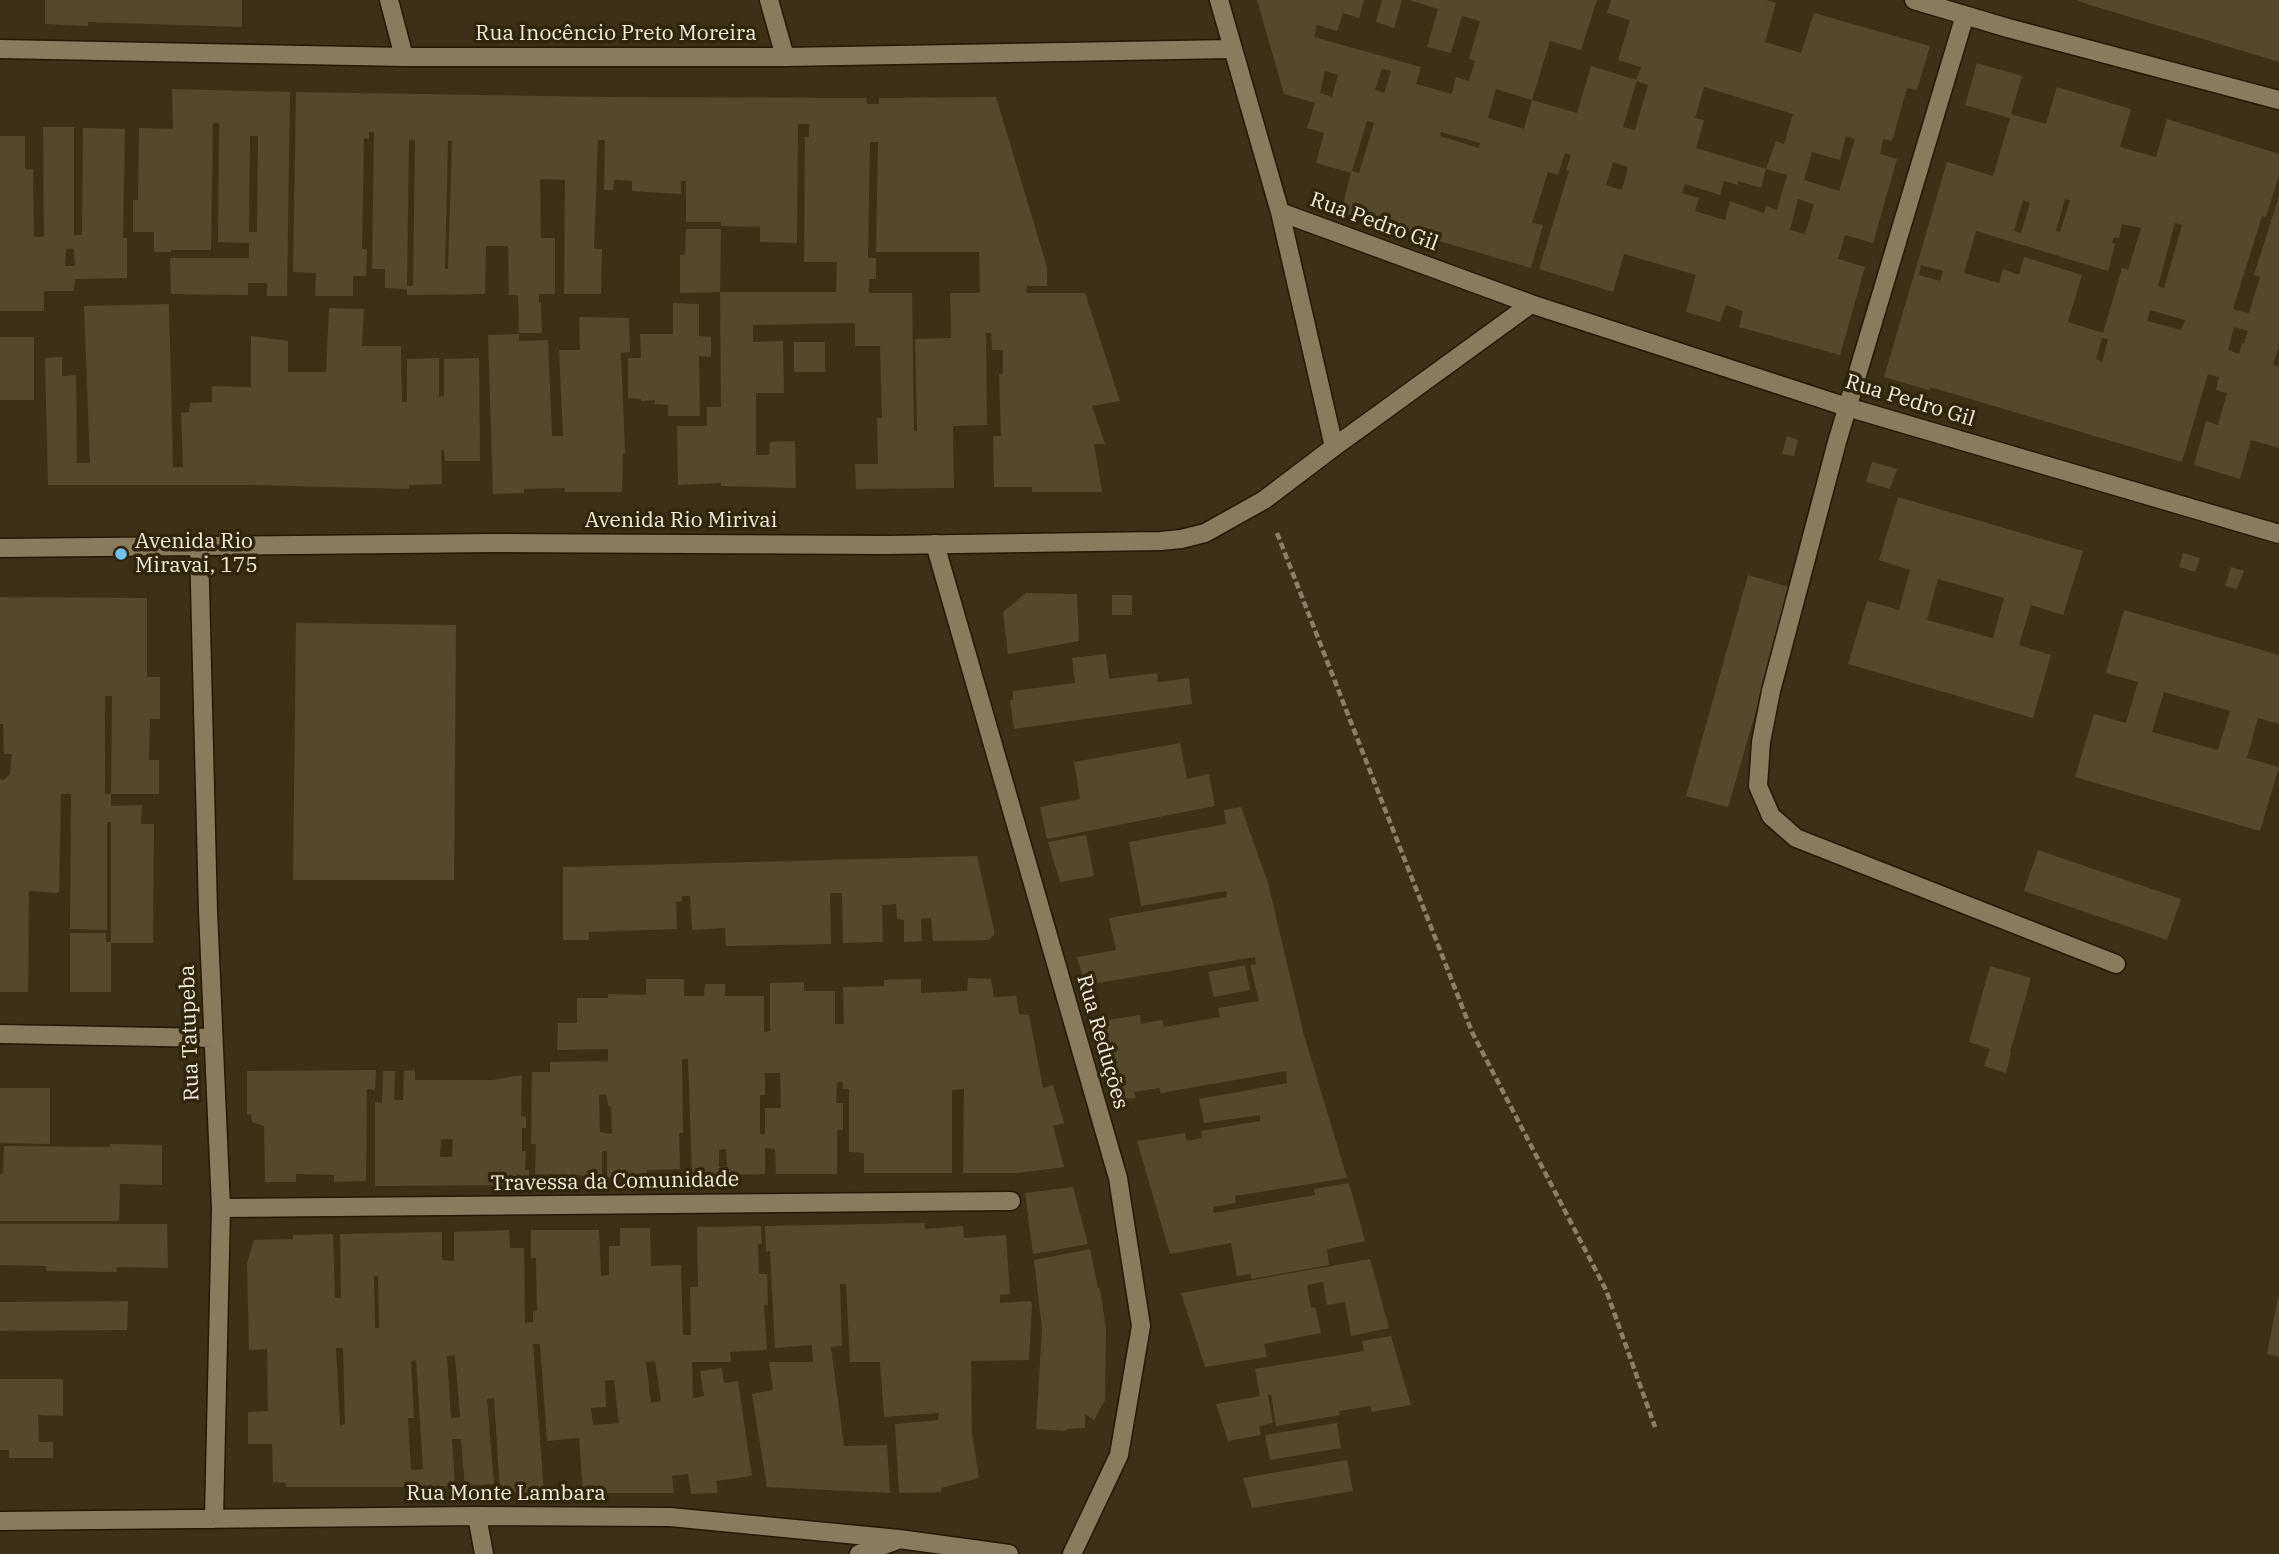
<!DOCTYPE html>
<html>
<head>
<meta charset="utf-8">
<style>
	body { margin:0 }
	canvas { display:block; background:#3c3016 }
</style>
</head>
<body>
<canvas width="2279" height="1554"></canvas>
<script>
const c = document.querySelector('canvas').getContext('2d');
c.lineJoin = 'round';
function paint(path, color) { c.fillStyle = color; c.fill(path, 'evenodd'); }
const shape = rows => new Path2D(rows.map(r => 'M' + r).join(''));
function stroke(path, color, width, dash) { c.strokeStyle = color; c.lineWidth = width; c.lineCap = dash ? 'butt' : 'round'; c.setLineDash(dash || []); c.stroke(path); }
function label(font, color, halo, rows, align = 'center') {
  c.font = font + ' "IBM Plex Serif",serif'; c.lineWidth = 7; c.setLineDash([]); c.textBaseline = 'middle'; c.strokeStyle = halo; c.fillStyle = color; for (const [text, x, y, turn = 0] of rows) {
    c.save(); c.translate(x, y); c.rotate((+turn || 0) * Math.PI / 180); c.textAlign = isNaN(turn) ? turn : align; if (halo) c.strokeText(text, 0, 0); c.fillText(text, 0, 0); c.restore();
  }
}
paint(shape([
	[45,0,242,0,242,27,88,22,88,26,45,24],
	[1257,0,1364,0,1359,18,1343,13,1337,31,1317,25,1314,37,1421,67,1416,84,1452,94,1456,77,1469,81,1475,61,1469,59,1480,21,1462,16,1451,53,1427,47,1438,9,1409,0,1597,0,1581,50,1550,41,1532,100,1496,89,1488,118,1524,129,1532,100,1577,113,1591,66,1637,80,1623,127,1635,130,1648,85,1636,81,1641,67,1618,60,1630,20,1607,13,1611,0,1766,0,1776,3,1765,42,1801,53,1814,13,1930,46,1917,90,1907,88,1892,141,1883,139,1880,154,1897,159,1873,243,1845,235,1838,259,1865,267,1840,355,1739,327,1743,311,1726,305,1720,322,1686,312,1696,275,1624,254,1613,292,1539,269,1569,171,1566,170,1571,155,1565,153,1558,175,1548,172,1532,223,1543,225,1531,268,1341,212,1351,173,1316,163,1324,133,1307,128,1315,103,1284,94],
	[1382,69,1391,71,1384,93,1375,90],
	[1325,71,1338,75,1332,97,1320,93],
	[1704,87,1793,114,1784,144,1776,141,1766,169,1787,175,1777,210,1766,206,1764,213,1730,201,1725,220,1695,211,1699,198,1682,193,1685,184,1720,195,1724,181,1738,185,1738,181,1761,188,1766,169,1696,148,1704,120,1695,118],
	[1367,121,1374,123,1359,173,1352,171],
	[1441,132,1480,143,1479,148,1440,136],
	[1846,136,1855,139,1839,191,1804,180,1812,152,1840,160],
	[1613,162,1628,167,1622,190,1606,185],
	[1798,199,1814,204,1805,234,1790,230],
	[1382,0,1402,0,1394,28,1376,22],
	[2076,0,2279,0,2279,62,2090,5],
	[1977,63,2022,76,2011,114,2046,124,2057,87,2131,109,2120,147,2156,157,2167,119,2279,154,2279,175,2266,217,2262,216,2233,309,2249,313,2260,277,2254,275,2279,196,2279,346,2273,365,2279,366,2279,448,2251,440,2240,479,2194,465,2206,421,2218,425,2227,393,2216,390,2219,377,2208,374,2182,462,1930,387,1929,390,1884,377,1947,162,1993,176,2010,118,1965,105],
	[2065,199,2070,200,2060,232,2056,231],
	[2023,200,2030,203,2021,233,2014,231],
	[2175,223,2182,225,2164,288,2158,286],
	[2122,224,2141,228,2128,270,2122,268,2103,333,2068,322,2082,275,2024,257,2019,275,2003,269,1999,283,1964,273,1976,231,2108,271,2115,244,2112,243,2114,237,2119,238],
	[1921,265,1943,271,1940,281,1919,275],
	[2150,310,2185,320,2181,330,2147,321],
	[2234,327,2248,331,2244,343,2242,343,2239,354,2228,350],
	[2102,338,2108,339,2102,362,2096,359],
	[172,89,290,92,287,296,267,296,267,283,248,283,248,295,171,294,170,258,249,258,249,243,218,242,219,123,213,123,211,250,171,250,171,252,154,252,154,232,133,232,133,200,138,200,139,128,173,129],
	[250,136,258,136,257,232,249,232],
	[296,92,605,97,866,98,867,104,879,104,879,98,996,97,1047,267,1047,286,1027,286,1026,293,1085,293,1120,401,1092,406,1105,444,1094,444,1102,492,1032,492,1032,487,994,487,993,436,1001,436,999,374,1003,374,1003,350,992,350,991,333,986,333,987,425,953,426,954,488,856,489,855,464,878,464,877,418,882,418,880,346,855,346,855,323,753,325,753,342,783,341,784,393,756,393,756,455,769,455,770,442,795,441,796,488,721,486,721,483,678,485,677,426,707,426,707,407,721,407,720,292,836,292,837,262,804,262,805,137,809,137,809,124,798,124,797,243,760,242,760,227,721,226,721,222,686,222,686,181,681,181,681,194,632,191,632,181,614,180,613,190,604,190,605,140,598,140,594,249,602,249,601,294,564,294,565,180,540,179,541,238,555,238,555,294,539,294,539,303,541,303,542,333,519,333,518,295,509,295,508,246,486,246,485,294,407,295,407,289,385,288,385,269,372,269,374,132,369,132,369,139,364,138,362,249,367,249,366,276,353,276,353,296,315,296,316,273,293,272],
	[409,140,415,140,413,286,407,286],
	[448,141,452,141,448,269,445,269],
	[870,142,878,142,876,252,979,252,980,293,950,293,951,338,915,339,917,431,914,431,912,293,869,293,869,279,876,279,876,258,868,258],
	[43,127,74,127,74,235,82,235,83,128,125,129,123,238,127,238,127,278,75,279,74,291,44,291,44,311,0,311,0,136,25,136,25,169,33,169,34,237,44,237],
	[66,249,74,249,75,266,65,266],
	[686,229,721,229,720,292,680,293,680,255,685,255],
	[673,303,699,304,699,336,711,337,711,357,699,356,700,416,668,416,668,405,655,404,655,400,641,401,641,399,628,398,628,358,641,358,640,334,673,334],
	[169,304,173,467,183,467,181,413,189,412,190,403,212,402,212,386,251,387,251,336,288,341,288,372,326,372,329,308,364,309,362,346,401,346,402,402,407,402,407,359,439,358,439,397,444,396,444,359,479,358,480,461,445,461,444,450,441,450,442,484,409,485,409,489,252,485,48,485,45,358,62,357,62,376,76,375,77,463,90,463,84,306],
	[579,317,629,318,630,352,621,353,625,453,623,454,622,492,565,492,565,488,524,489,524,493,493,494,488,335,519,334,519,341,548,340,552,436,563,436,559,350,580,350],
	[0,337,34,337,34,400,0,400],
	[794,342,825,342,825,372,794,372],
	[1787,436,1798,440,1794,456,1782,454],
	[1872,462,1897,469,1890,489,1866,482],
	[1898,497,2083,551,2063,615,2031,605,2019,645,2051,655,2033,718,1848,664,1867,601,1899,610,1910,570,1879,560],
	[1938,579,2004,598,1993,638,1927,620],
	[2183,553,2200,558,2195,572,2179,567],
	[2231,567,2244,571,2237,589,2225,586],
	[1748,575,1792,588,1728,807,1686,796],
	[1026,593,1077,594,1079,641,1008,654,1003,612],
	[1112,595,1132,595,1132,615,1112,615],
	[0,597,147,598,147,677,160,677,160,719,150,719,149,760,159,760,159,794,111,794,112,696,105,696,105,794,111,794,111,806,142,805,141,824,154,824,153,943,111,943,111,822,107,822,107,930,70,929,71,794,61,794,59,893,29,891,28,992,0,992,0,779,4,780,10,774,12,754,4,754,3,724,0,724],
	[2124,610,2279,655,2279,724,2258,718,2247,758,2279,767,2260,831,2075,777,2094,714,2126,723,2138,682,2106,673],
	[2164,692,2230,711,2218,750,2152,732],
	[296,623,456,625,454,880,293,880],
	[1106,654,1109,679,1157,673,1158,682,1189,678,1192,704,1014,729,1010,700,1013,700,1013,691,1075,683,1072,658],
	[1180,743,1187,779,1209,774,1215,806,1047,839,1040,807,1080,799,1074,762],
	[1241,807,1268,883,1304,1035,1347,1178,1235,1196,1236,1203,1213,1207,1214,1213,1315,1195,1314,1189,1349,1183,1365,1241,1327,1249,1329,1265,1251,1279,1251,1274,1237,1276,1231,1243,1170,1254,1137,1141,1185,1133,1187,1141,1202,1138,1201,1131,1260,1121,1260,1115,1204,1123,1199,1099,1287,1083,1286,1071,1161,1093,1159,1088,1134,1092,1136,1098,1124,1099,1101,1021,1140,1015,1141,1024,1162,1020,1164,1027,1220,1017,1218,1008,1259,1001,1250,965,1256,964,1255,957,1085,985,1077,957,1116,950,1109,918,1227,897,1226,891,1141,906,1129,842,1226,824,1224,810],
	[1086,835,1094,876,1060,882,1048,842],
	[2038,850,2181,899,2167,940,2024,891],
	[977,856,994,930,994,935,989,940,933,941,931,918,921,919,922,941,904,942,904,920,897,919,896,904,882,905,883,942,843,943,842,893,830,893,831,944,726,946,725,928,692,930,690,896,682,896,682,901,676,902,677,929,589,932,589,940,563,940,563,867],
	[70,933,106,933,106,942,111,942,111,992,70,992],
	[1245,965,1250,990,1214,997,1208,972],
	[1990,966,2031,978,2010,1052,2011,1053,2006,1073,1984,1066,1990,1049,1969,1042],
	[968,978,991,979,994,997,1016,996,1019,1014,1029,1015,1043,1088,1053,1085,1064,1123,1053,1126,1064,1167,1018,1173,963,1173,964,1089,952,1090,952,1173,864,1173,864,1153,849,1152,849,1089,843,1089,843,1082,837,1082,836,1103,843,1103,843,1130,837,1130,837,1174,776,1174,775,1149,765,1148,765,1174,692,1176,688,1059,682,1059,683,1133,679,1133,680,1169,647,1170,647,1177,607,1178,607,1151,602,1151,602,1176,535,1174,536,1144,531,1144,532,1072,550,1072,550,1062,608,1061,608,1049,557,1050,558,1023,577,1023,577,998,608,998,608,994,646,995,646,979,684,979,684,996,704,996,705,984,725,984,725,996,764,996,764,1032,770,1031,770,983,804,982,804,991,835,991,835,1024,844,1024,843,987,884,986,884,980,921,979,921,993,967,991],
	[765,1073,780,1073,781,1108,765,1108,765,1134,760,1134,760,1095,765,1095],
	[599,1095,607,1095,608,1106,611,1106,612,1134,600,1132],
	[726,1149,727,1166,719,1167,719,1150],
	[376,1070,375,1090,367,1089,366,1181,334,1182,334,1175,296,1174,296,1182,265,1182,264,1126,252,1122,251,1114,247,1115,247,1071],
	[415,1070,415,1080,493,1080,522,1075,521,1116,526,1117,526,1128,522,1128,522,1151,526,1151,525,1170,529,1170,529,1185,375,1186,375,1102,382,1103,383,1071,395,1071,394,1100,403,1100,404,1071],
	[441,1139,453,1139,452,1157,440,1157],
	[0,1088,50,1088,50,1144,0,1143],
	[110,1144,162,1145,162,1185,120,1184,119,1221,0,1221,0,1174,3,1174,4,1146,110,1147],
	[1073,1187,1088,1244,1033,1254,1025,1193],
	[925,1223,925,1229,963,1226,964,1238,1006,1235,1010,1294,1000,1295,1000,1303,1031,1301,1032,1304,1029,1360,971,1361,972,1433,979,1478,941,1488,942,1492,899,1493,895,1424,938,1420,939,1413,884,1417,880,1362,850,1362,846,1284,840,1284,842,1346,831,1347,844,1446,887,1445,890,1493,767,1487,752,1394,773,1390,769,1362,813,1362,812,1345,775,1348,770,1251,766,1252,765,1226],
	[0,1224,167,1224,168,1268,117,1267,117,1272,47,1271,46,1266,0,1265],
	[761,1226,762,1244,758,1244,759,1274,767,1274,768,1305,764,1305,767,1350,730,1352,731,1362,692,1362,693,1398,704,1396,700,1371,722,1368,724,1383,738,1381,752,1476,716,1481,718,1493,691,1494,688,1474,672,1476,674,1493,583,1493,579,1438,547,1441,540,1344,533,1344,544,1493,500,1492,494,1398,487,1399,494,1484,465,1486,461,1439,452,1439,455,1486,423,1487,286,1487,286,1483,273,1482,272,1444,248,1444,248,1412,268,1411,267,1349,249,1350,247,1263,254,1240,293,1239,293,1235,333,1234,335,1298,341,1298,340,1234,442,1232,442,1260,454,1261,454,1232,509,1230,510,1248,524,1248,525,1323,533,1322,533,1312,537,1311,536,1258,531,1258,531,1230,599,1230,601,1276,609,1275,609,1246,620,1246,620,1228,650,1228,651,1266,681,1265,683,1335,691,1335,690,1287,698,1287,697,1227],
	[374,1276,378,1276,379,1328,375,1328],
	[336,1348,343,1348,345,1424,340,1425],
	[455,1355,460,1417,451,1418,447,1356],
	[416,1360,423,1469,411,1470,408,1418,414,1418,411,1361],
	[655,1361,661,1401,651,1403,646,1362],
	[614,1380,619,1423,593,1425,591,1408,606,1407,605,1381],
	[1090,1249,1098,1288,1100,1288,1106,1330,1105,1400,1094,1420,1085,1414,1085,1428,1067,1429,1067,1431,1036,1429,1042,1329,1034,1260],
	[1370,1259,1389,1328,1351,1336,1345,1302,1327,1305,1323,1282,1307,1285,1311,1308,1315,1307,1321,1333,1264,1344,1267,1357,1205,1367,1181,1293],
	[2278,1297,2279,1297,2279,1357,2267,1354],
	[128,1301,127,1330,0,1331,0,1302],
	[1391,1336,1411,1405,1372,1412,1370,1406,1339,1411,1340,1415,1276,1426,1271,1394,1268,1395,1273,1423,1259,1426,1261,1435,1228,1441,1216,1404,1260,1396,1255,1369,1364,1351,1362,1341],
	[0,1379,63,1379,63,1416,38,1415,39,1442,53,1442,53,1458,9,1458,9,1450,0,1450],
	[1337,1423,1341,1448,1270,1460,1265,1435],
	[1347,1460,1353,1491,1252,1508,1243,1478]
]), '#54482d');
const minor = shape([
	[389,0,404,57],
	[769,0,785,57],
	[1219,0,1280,212,1334,447],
	[1914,0,2008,28,2279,100],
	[1965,15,1837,442,1771,691,1761,742,1758,786,1771,816,1796,838,2116,964],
	[0,49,404,57,785,57,1231,49],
	[1280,212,1531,304,1847,407,2279,534],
	[935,544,1118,1178,1141,1326,1119,1455,1072,1554],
	[199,545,208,911,221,1208,214,1519],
	[0,548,494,543,888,545,1161,541,1181,539,1205,533,1264,500,1334,447,1531,304],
	[0,1034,213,1038],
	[221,1208,1011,1201],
	[477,1516,484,1554],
	[0,1521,477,1516,670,1517,899,1539,1009,1554],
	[859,1554,895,1541]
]);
stroke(minor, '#231800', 21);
stroke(shape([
	[1277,533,1472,1032,1606,1290,1655,1427]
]), '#8a806a', 4.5, [7, 3.5]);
stroke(minor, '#887b5e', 18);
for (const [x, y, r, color] of [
	[121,554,7,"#6fc2f4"]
]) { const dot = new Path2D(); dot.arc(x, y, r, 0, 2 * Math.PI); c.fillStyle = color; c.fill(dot); stroke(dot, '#31260b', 2.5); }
label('21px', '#f3ecdd', '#31260b', [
	["Rua Inocêncio Preto Moreira",616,34],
	["Rua Pedro Gil",1374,222,20],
	["Rua Pedro Gil",1910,401,17],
	["Avenida Rio Mirivai",681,521],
	["Rua Tatupeba",190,1033,-92],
	["Rua Reduções",1102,1042,74],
	["Travessa da Comunidade",615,1182,-1],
	["Rua Monte Lambara",506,1494]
]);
label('21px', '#f3ecdd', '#31260b', [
	["Avenida Rio",135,542],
	["Miravai, 175",135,566]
], 'left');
</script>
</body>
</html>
